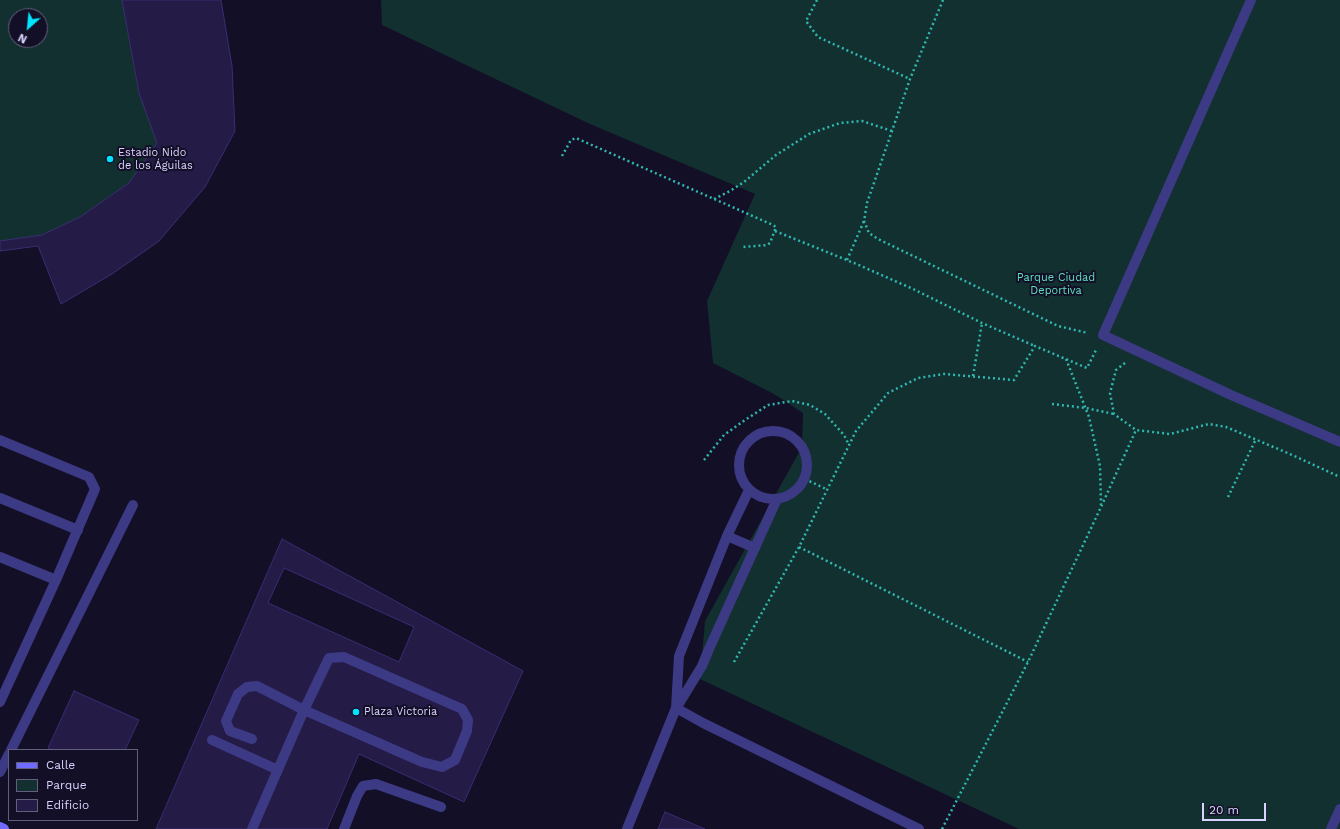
<!DOCTYPE html>
<html>
<head>
<meta charset="utf-8">
<style>
	body { margin:0 }
	#map { position:relative; width:1340px; height:829px; overflow:hidden; background:#130f26; font-family:"Work Sans",sans-serif }
	canvas { display:block }
	.legend { position:absolute; left:8px; top:749px; width:130px; height:72px; box-sizing:border-box; background:#130f26; border:1px solid #625e7d; margin:0; padding:5px 7px; list-style:none; font-size:12px; color:#d9d4ff }
	.legend li { display:flex; align-items:center; gap:8px; height:20px }
	.legend b { width:20px; border:1px solid #625e7d }
	.north { position:absolute; left:8px; top:8px; width:40px; height:40px; box-sizing:border-box; background:#130f26; border:1px solid #625e7d; border-radius:50%; rotate:207deg; font-size:11px; font-weight:700; line-height:16px; text-align:center; color:#d9d4ff }
	.north::after { content:''; display:block; margin:auto; width:14px; height:18px; background:#00e5ff; clip-path:polygon(50% 0,100% 100%,50% 72%,0 100%) }
	.scale { position:absolute; left:1202px; top:803px; width:64px; height:18px; box-sizing:border-box; border:2px solid #d9d4ff; border-top:0; padding-left:5px; font-size:12px; line-height:14px; white-space:nowrap; color:#d9d4ff; -webkit-text-stroke:3px #130f26; paint-order:stroke }
</style>
</head>
<body>
<div id="map">
<canvas width="1340" height="829"></canvas>
<ul class="legend">
<li><b style="height:5px;background:#6f6bff"></b>Calle</li>
<li><b style="height:11px;background:#12302f"></b>Parque</li>
<li><b style="height:11px;background:#241b47"></b>Edificio</li>
</ul>
<div class="north">N</div>
<div class="scale">20 m</div>
</div>
<script>
const c = document.querySelector('canvas').getContext('2d');
c.lineJoin = 'round';
function paint(path, color) { c.fillStyle = color; c.fill(path, 'evenodd'); }
const shape = rows => new Path2D(rows.map(r => 'M' + r).join(''));
function stroke(path, color, width, dash) { c.strokeStyle = color; c.lineWidth = width; c.lineCap = dash ? 'butt' : 'round'; c.setLineDash(dash || []); c.stroke(path); }
function label(font, color, halo, rows, align = 'center') {
  c.font = font + ' "Work Sans",sans-serif'; c.lineWidth = 4; c.setLineDash([]); c.textBaseline = 'middle'; c.strokeStyle = halo; c.fillStyle = color; for (const [text, x, y, turn = 0] of rows) {
    c.save(); c.translate(x, y); c.rotate((+turn || 0) * Math.PI / 180); c.textAlign = isNaN(turn) ? turn : align; if (halo) c.strokeText(text, 0, 0); c.fillText(text, 0, 0); c.restore();
  }
}
paint(shape([
	[0,0,221,0,232,66,235,131,205,187,159,241,112,274,61,304,38,246,0,251],
	[16,16,40,16,40,40,16,40],
	[381,0,1340,0,1340,829,1019,829,700,679,705,621,802,447,803,413,774,394,713,363,707,301,755,194,590,124,382,25]
]), '#12302f');
const building = shape([
	[122,0,221,0,232,66,235,131,205,187,159,241,112,274,61,304,38,246,0,251,0,241,42,235,80,217,129,183,157,143,139,93,122,0],
	[282,539,523,671,464,802,359,754,327,829,156,829,282,539],
	[284,568,414,627,399,662,268,603,284,568],
	[74,691,139,720,125,750,52,750,48,748,74,691],
	[665,812,705,829,658,829,665,812]
]);
paint(building, '#241b47');
stroke(building, '#3b2d73', 1);
stroke(shape([
	[817,0,806,21,818,37,910,79],
	[943,0,910,79,867,203,864,221,869,233,878,239,1058,326,1088,333],
	[562,156,571,140,576,138,773,225,776,227,770,243,767,245,743,247],
	[714,199,730,191,744,182,776,155,809,134,840,123,862,121,892,131],
	[775,231,854,263,911,288,982,323,1035,346],
	[847,260,864,221],
	[1066,359,1089,417,1100,466,1101,505],
	[1125,363,1116,370,1110,393,1114,414,1136,430,1170,434,1209,424,1226,427,1290,454,1340,477],
	[973,376,982,323],
	[1052,404,1086,408,1114,414],
	[704,460,724,435,745,420,768,405,792,401,810,405,825,414,844,435,849,445],
	[805,479,828,490],
	[1228,497,1256,439],
	[799,547,1028,662],
	[734,662,799,547,856,431,888,393,918,378,944,374,1014,380,1035,346,1087,368,1096,350],
	[942,829,1028,662,1101,507,1136,430]
]), '#2fb8b0', 2.5, [2, 3]);
stroke(shape([
	'739 465a34 34 0 1 1 68 0a34 34 0 1 1-68 0Z',
	[0,440,89,477,95,489,56,580,0,702],
	[0,498,78,530],
	[727,536,755,548],
	[0,557,56,580],
	[677,707,702,666,709,649,777,499],
	[676,708,679,656,727,536,749,490],
	[252,739,230,731,226,721,238,694,247,687,257,686,304,710,422,762,442,767,455,760,467,731,468,720,462,709,344,657,329,658,304,710,252,829],
	[212,740,278,770],
	[11,750,133,505],
	[0,772,9,754],
	[344,829,357,796,363,786,376,784,441,807],
	[1331,829,1340,809]
]), '#3d3a85', 10);
stroke(shape([
	[1251,0,1103,335,1231,395,1340,442],
	[627,829,676,708,703,723,919,829]
]), '#3d3a85', 10);
stroke(shape([
	[0,827,4,829]
]), '#6f6bff', 10);
for (const [x, y, r, color] of [
	[110,159,4,"#00e5ff"],
	[356,712,4,"#00e5ff"]
]) { const dot = new Path2D(); dot.arc(x, y, r, 0, 2 * Math.PI); c.fillStyle = color; c.fill(dot); stroke(dot, '#130f26', 1.5); }
label('11px', '#d9d4ff', '#130f26', [
	["Estadio Nido",118,153],
	["de los Águilas",118,166],
	["Plaza Victoria",364,712]
], 'left');
label('11px', '#5fe0c0', '#130f26', [
	["Parque Ciudad",1056,278],
	["Deportiva",1056,291]
]);
</script>
</body>
</html>
